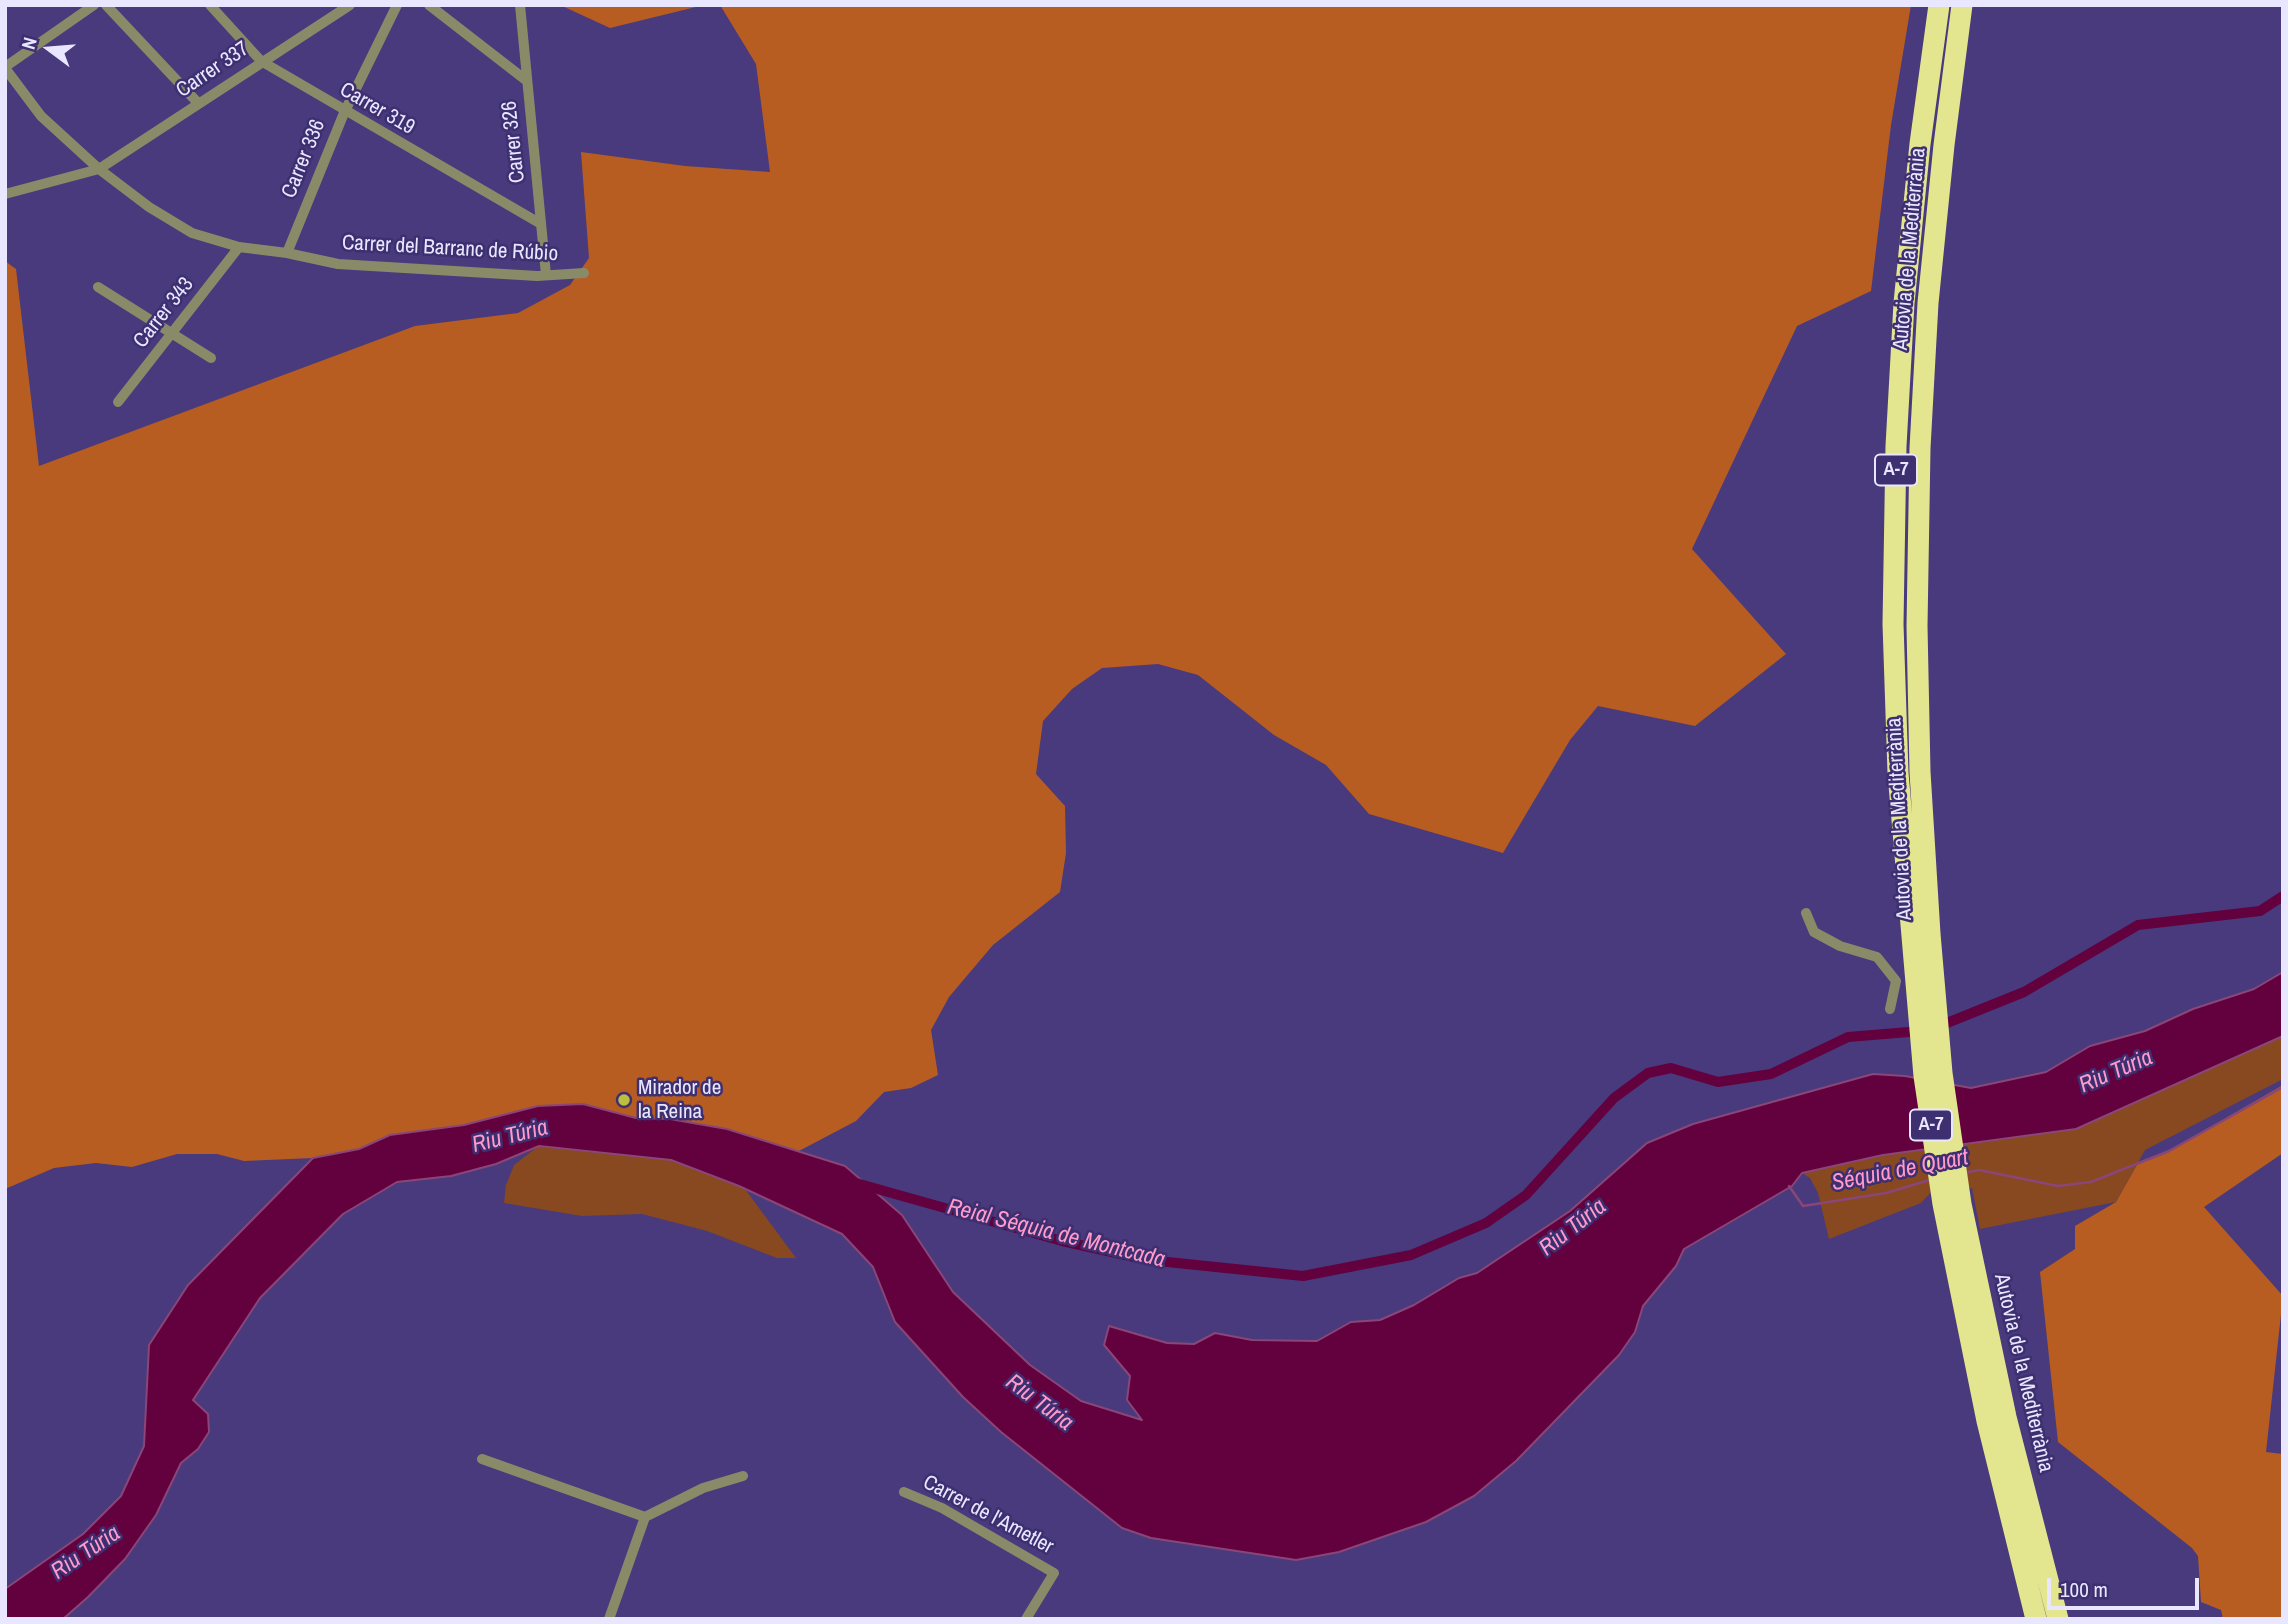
<!DOCTYPE html>
<html>
<head>
<meta charset="utf-8">
<style>
	body { margin:0 }
	#map { position:relative; width:2288px; height:1624px; overflow:hidden; background:#483a7d; font-family:"Archivo Narrow",sans-serif }
	canvas { display:block }
	.frame { position:absolute; inset:0; border:7px solid #e9e7ff; pointer-events:none }
	.north { position:absolute; left:14px; top:14px; width:70px; height:70px; -webkit-text-stroke:5px #3d2f70; paint-order:stroke; rotate:286deg; font-size:19px; font-weight:700; line-height:28px; text-align:center; color:#e9e7ff }
	.north::after { content:''; display:block; margin:auto; width:24px; height:32px; background:#e9e7ff; clip-path:polygon(50% 0,100% 100%,50% 72%,0 100%) }
	.scale { position:absolute; left:2047px; top:1578px; width:152px; height:32px; box-sizing:border-box; border:4px solid #e9e7ff; border-top:0; padding-left:9px; font-size:21px; line-height:24px; white-space:nowrap; color:#e9e7ff; -webkit-text-stroke:5px #3d2f70; paint-order:stroke }
</style>
</head>
<body>
<div id="map">
<canvas width="2288" height="1624"></canvas>
<div class="frame"></div>
<div class="north">N</div>
<div class="scale">100 m</div>
</div>
<script>
const c = document.querySelector('canvas').getContext('2d');
c.lineJoin = 'round';
function paint(path, color) { c.fillStyle = color; c.fill(path, 'evenodd'); }
const shape = rows => new Path2D(rows.map(r => 'M' + r).join(''));
function stroke(path, color, width, dash) { c.strokeStyle = color; c.lineWidth = width; c.lineCap = dash ? 'butt' : 'round'; c.setLineDash(dash || []); c.stroke(path); }
function label(font, color, halo, rows, align = 'center') {
  c.font = font + ' "Archivo Narrow",sans-serif'; c.lineWidth = 5; c.setLineDash([]); c.textBaseline = 'middle'; c.strokeStyle = halo; c.fillStyle = color; for (const [text, x, y, turn = 0] of rows) {
    c.save(); c.translate(x, y); c.rotate((+turn || 0) * Math.PI / 180); c.textAlign = isNaN(turn) ? turn : align; if (halo) c.strokeText(text, 0, 0); c.fillText(text, 0, 0); c.restore();
  }
}
paint(shape([
	[2283,1036,2283,1079,2145,1150,2116,1202,1980,1229,1972,1188,1934,1189,1921,1203,1829,1239,1818,1193,1810,1178,1802,1173,1883,1155,2076,1129],
	[546,1140,630,1145,742,1178,745,1189,796,1258,777,1258,707,1231,642,1214,582,1216,504,1203,506,1185,514,1165]
]), '#884820');
paint(shape([
	[560,5,704,5,610,28],
	[720,5,1911,5,1891,125,1871,291,1797,326,1692,549,1786,654,1695,726,1598,706,1570,740,1503,853,1369,814,1326,765,1274,735,1198,675,1158,664,1102,668,1072,689,1043,721,1036,774,1065,806,1066,853,1060,892,993,945,949,997,931,1030,938,1075,911,1088,884,1092,856,1121,797,1152,727,1129,670,1119,636,1118,583,1104,508,1113,464,1125,390,1135,359,1149,313,1158,244,1161,217,1154,177,1154,132,1167,96,1163,54,1168,5,1189,5,261,16,269,39,466,415,326,518,313,570,285,589,258,581,152,685,166,770,172,756,64],
	[2283,1085,2283,1153,2204,1207,2283,1296,2266,1452,2283,1454,2283,1619,2223,1619,2221,1610,2201,1602,2198,1556,2192,1548,2058,1442,2040,1272,2075,1249,2075,1226,2116,1202,2138,1163,2169,1151]
]), '#b75d21');
const water = shape([
	[2283,972,2283,1036,2076,1129,1883,1155,1802,1173,1792,1186,1684,1249,1676,1266,1643,1306,1635,1332,1619,1355,1516,1461,1474,1496,1426,1522,1339,1552,1296,1560,1151,1538,1122,1528,1001,1432,963,1397,895,1322,873,1267,842,1234,739,1186,671,1160,539,1146,496,1164,451,1176,397,1182,343,1214,260,1298,193,1400,208,1414,209,1432,198,1449,181,1463,156,1515,125,1559,88,1597,63,1619,5,1619,5,1589,83,1534,121,1496,144,1446,149,1345,188,1285,313,1158,359,1149,390,1135,464,1125,538,1106,583,1104,636,1118,670,1119,727,1129,845,1166,902,1215,953,1292,1030,1365,1081,1401,1142,1420,1127,1400,1130,1376,1104,1345,1109,1326,1167,1343,1194,1344,1215,1333,1252,1340,1317,1341,1351,1322,1380,1320,1414,1305,1459,1278,1477,1273,1570,1211,1647,1143,1693,1124,1873,1074,1905,1076,1971,1088,2046,1072,2090,1046,2145,1031,2193,1009,2254,989,2283,972]
]);
paint(water, '#62013e');
stroke(water, '#8a4678', 2);
stroke(shape([
	[1964,1173,1979,1170,2058,1186,2091,1182,2169,1151,2283,1087],
	[1789,1186,1803,1206,1886,1193,1930,1180]
]), '#8a4678', 2.5);
stroke(shape([
	[1937,1027,2024,992,2138,925,2260,911,2283,896],
	[856,1183,1062,1241,1148,1260,1303,1276,1411,1255,1486,1223,1526,1195,1614,1098,1648,1073,1671,1068,1718,1082,1771,1074,1848,1037,1921,1031]
]), '#62013e', 10);
stroke(shape([
	[106,5,198,103],
	[210,5,261,61,541,224],
	[429,5,527,81],
	[520,5,546,275],
	[5,67,94,5],
	[5,68,41,116,99,169,149,207,192,233,239,247,287,253,338,264,537,276,584,273],
	[5,194,99,169,350,5],
	[287,253,344,113,397,5],
	[98,287,211,358],
	[118,402,239,247],
	[1806,913,1814,932,1840,946,1877,957,1896,981,1890,1009],
	[482,1459,645,1517],
	[904,1492,942,1508,1054,1573,1026,1619],
	[609,1619,645,1517,703,1488,743,1476]
]), '#898b68', 10);
stroke(shape([
	[1939,5,1920,144,1904,303,1896,446,1893,624,1898,773,1924,1076,1943,1204,1987,1421,2036,1619],
	[1962,5,1944,145,1928,303,1920,448,1917,626,1920,772,1930,934,1942,1073,1961,1204,2006,1417,2058,1619]
]), '#e3e68f', 21);
for (const [x, y, r, color] of [
	[624,1100,7,"#bdbf43"]
]) { const dot = new Path2D(); dot.arc(x, y, r, 0, 2 * Math.PI); c.fillStyle = color; c.fill(dot); stroke(dot, '#3d2f70', 2.5); }
for (const [x, y, w] of [
	[1896,470,42],
	[1931,1125,42]
]) { const box = new Path2D(); box.roundRect(x - w / 2, y - 15.5, w, 31, 5); c.fillStyle = '#3d2f70'; c.fill(box); stroke(box, '#e9e7ff', 2); }
label('bold 19px', '#e9e7ff', null, [
	["A-7",1896,470],
	["A-7",1931,1125]
]);
label('21px', '#e9e7ff', '#3d2f70', [
	["Carrer 337",213,70,-34],
	["Carrer 319",377,109,30],
	["Carrer 326",514,142,-96],
	["Carrer 336",304,159,-68],
	["Carrer del Barranc de Rúbio",450,249,3],
	["Autovia de la Mediterrània",1910,249,-85],
	["Carrer 343",164,313,-52],
	["Autovia de la Mediterrània",1900,819,-93],
	["Autovia de la Mediterrània",2023,1373,77],
	["Carrer de l'Ametler",988,1515,28]
]);
label('21px', '#e9e7ff', '#3d2f70', [
	["Mirador de",638,1088],
	["la Reina",638,1112]
], 'left');
label('italic 23px', '#ff9acb', '#3d2f70', [
	["Riu Túria",2116,1072,-23],
	["Riu Túria",510,1137,-14],
	["Séquia de Quart",1900,1171,-11],
	["Riu Túria",1573,1228,-38],
	["Reial Séquia de Montcada",1056,1234,14],
	["Riu Túria",1039,1403,37],
	["Riu Túria",86,1553,-34]
]);
</script>
</body>
</html>
